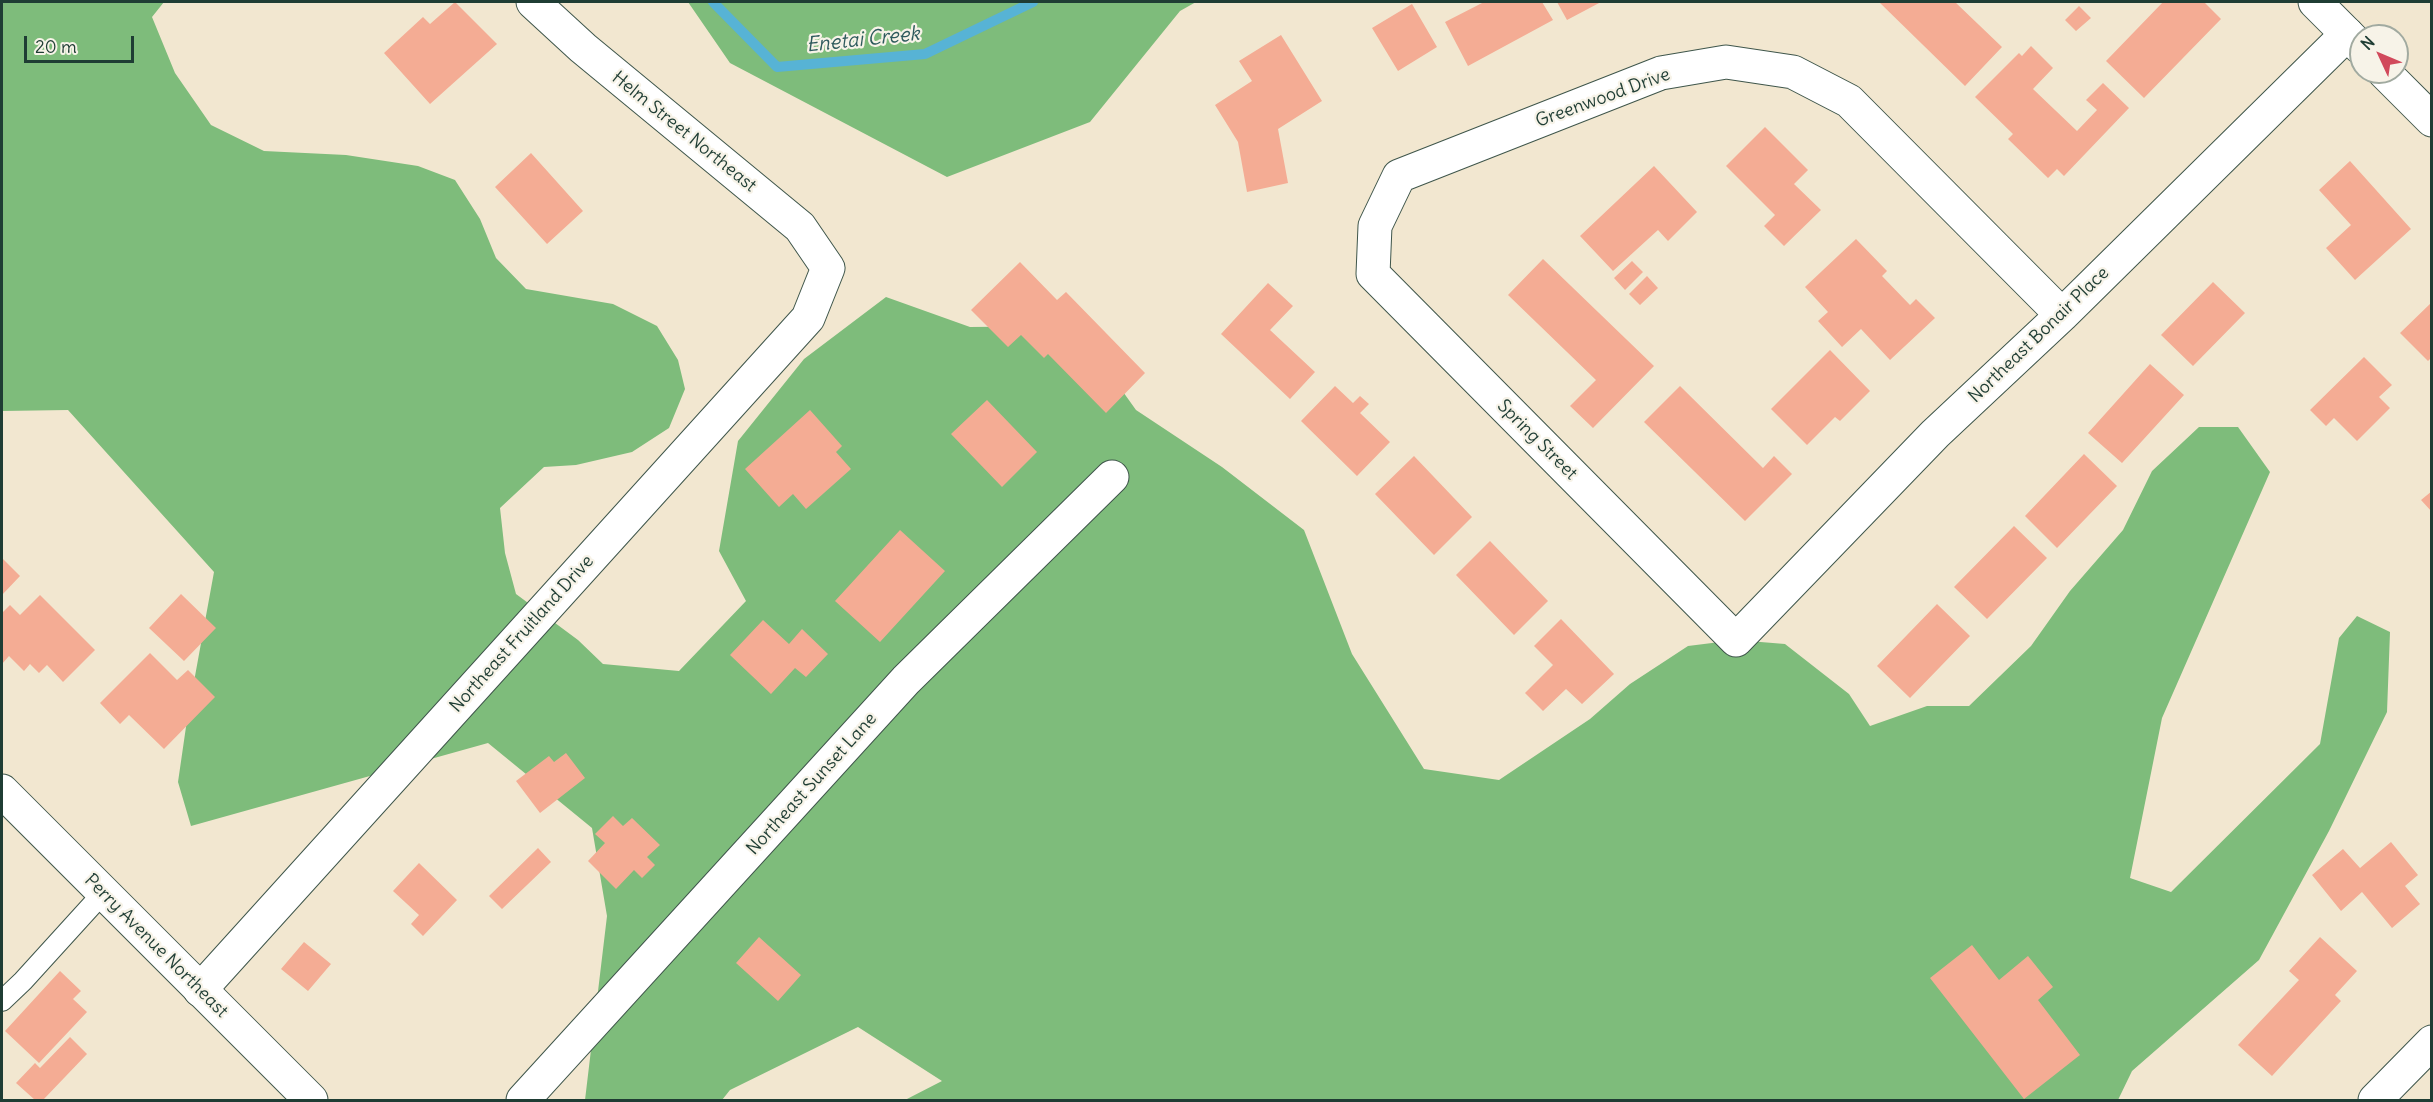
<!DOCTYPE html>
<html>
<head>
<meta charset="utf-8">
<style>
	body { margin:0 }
	#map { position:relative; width:2433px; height:1102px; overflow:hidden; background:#f2e7d0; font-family:Delius,sans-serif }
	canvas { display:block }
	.frame { position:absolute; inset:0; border:3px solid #1f3d34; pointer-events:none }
	.north { position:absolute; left:2349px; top:24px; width:60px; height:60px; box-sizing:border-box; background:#f7f3e8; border:2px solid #a1aaa0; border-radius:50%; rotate:314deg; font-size:16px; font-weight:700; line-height:24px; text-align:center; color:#1f3d34 }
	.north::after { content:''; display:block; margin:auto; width:21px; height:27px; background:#d1495b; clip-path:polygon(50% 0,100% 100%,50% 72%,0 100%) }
	.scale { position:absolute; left:24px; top:36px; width:110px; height:27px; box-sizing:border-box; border:3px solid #1f3d34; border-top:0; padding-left:8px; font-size:18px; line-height:21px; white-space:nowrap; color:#1f3d34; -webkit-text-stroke:4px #f7f3e8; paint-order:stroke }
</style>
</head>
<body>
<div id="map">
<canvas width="2433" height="1102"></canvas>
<div class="frame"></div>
<div class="north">N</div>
<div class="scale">20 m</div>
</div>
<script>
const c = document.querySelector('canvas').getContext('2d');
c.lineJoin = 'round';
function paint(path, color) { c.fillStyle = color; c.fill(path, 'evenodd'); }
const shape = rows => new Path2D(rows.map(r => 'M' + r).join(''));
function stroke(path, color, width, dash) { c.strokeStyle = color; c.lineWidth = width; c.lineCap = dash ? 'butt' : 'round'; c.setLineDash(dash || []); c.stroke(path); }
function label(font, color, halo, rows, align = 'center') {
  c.font = font + ' Delius,sans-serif'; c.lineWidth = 4.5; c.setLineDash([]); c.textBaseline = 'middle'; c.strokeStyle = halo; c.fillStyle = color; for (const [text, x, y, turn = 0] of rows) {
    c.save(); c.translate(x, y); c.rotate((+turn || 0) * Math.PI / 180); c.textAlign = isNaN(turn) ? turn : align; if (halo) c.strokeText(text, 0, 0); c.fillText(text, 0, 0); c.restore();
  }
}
paint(shape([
	[2,2,164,2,152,17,175,73,211,125,264,151,346,155,418,166,455,180,480,219,496,258,526,289,613,304,657,326,678,360,685,389,669,428,632,452,576,465,544,467,500,508,505,553,516,594,578,640,603,664,679,671,746,601,719,551,738,441,804,359,886,297,970,327,1076,326,1136,410,1222,467,1304,530,1352,654,1424,769,1499,780,1590,719,1630,684,1688,646,1736,640,1785,644,1849,694,1870,726,1927,706,1969,706,2031,646,2070,591,2123,530,2152,471,2199,427,2238,427,2270,472,2162,718,2130,878,2171,892,2320,744,2339,638,2357,616,2390,632,2387,712,2329,831,2259,960,2132,1071,2118,1100,905,1100,942,1081,858,1027,730,1090,722,1100,585,1100,607,916,592,828,488,743,191,826,178,782,187,720,214,572,68,410,2,411],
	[688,2,1196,2,1180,11,1090,122,947,177,730,63]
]), '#7ebc7b');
stroke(shape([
	[713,2,777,67,925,54,1033,2]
]), '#57b3d5', 10);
paint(shape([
	[455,2,497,44,430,104,384,53,423,17,430,24],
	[1484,2,1542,2,1553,20,1468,66,1445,22],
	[1557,2,1601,2,1567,20],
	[1879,2,1955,2,2002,47,1965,86],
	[2163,2,2204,2,2221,19,2144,98,2106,61],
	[1412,4,1437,47,1398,71,1372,28],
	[2079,6,2091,18,2076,31,2065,20],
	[1281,35,1322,101,1278,129,1288,183,1247,192,1238,142,1215,105,1252,81,1239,61],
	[2031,46,2053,68,2033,89,2077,131,2097,110,2086,100,2103,83,2129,108,2064,176,2057,169,2048,178,2008,139,2013,134,1975,97,2019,53,2022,56],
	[1765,127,1808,170,1794,184,1821,210,1784,246,1764,226,1775,215,1726,166],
	[531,153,583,211,547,244,495,187],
	[2350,161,2411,229,2355,280,2326,248,2351,225,2319,190],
	[1654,166,1697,212,1668,241,1658,230,1613,271,1580,236],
	[1856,239,1887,271,1882,276,1910,305,1916,299,1935,318,1890,360,1861,329,1842,347,1818,321,1828,312,1805,287],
	[1543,259,1654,366,1593,428,1570,406,1596,380,1508,295],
	[1632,261,1643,272,1625,290,1614,278],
	[1020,262,1057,300,1066,292,1145,373,1106,413,1048,354,1044,358,1021,335,1008,347,971,310],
	[1647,276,1658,288,1640,305,1629,294],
	[2213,282,2245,313,2193,366,2161,335],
	[1268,283,1293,306,1270,330,1315,372,1290,399,1221,334],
	[2432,302,2432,357,2428,361,2400,333],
	[1830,350,1870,391,1840,421,1835,417,1807,445,1771,409],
	[2364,357,2392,385,2379,397,2390,408,2357,441,2334,418,2326,426,2310,410],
	[2150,364,2184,395,2122,463,2088,433],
	[1335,386,1353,403,1360,396,1369,404,1360,413,1390,442,1357,476,1301,421],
	[1680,386,1763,468,1774,456,1792,474,1745,521,1644,422],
	[987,400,1037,452,1002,487,951,434],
	[810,410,842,446,836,452,851,469,806,509,793,494,779,507,745,469],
	[2084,454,2117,486,2057,548,2025,516],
	[1414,456,1472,517,1434,555,1375,494],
	[2432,491,2432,512,2421,500],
	[2014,526,2047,558,1987,619,1954,587],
	[900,530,945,571,880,642,835,601],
	[1490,541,1548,601,1514,635,1456,575],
	[3,559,20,576,2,595,2,560],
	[181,594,216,628,184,661,149,628],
	[40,595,95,650,63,682,47,665,39,673,30,664,24,671,9,656,2,664,2,613,10,605,20,615],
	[1937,604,1970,636,1910,698,1877,666],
	[1561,619,1614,674,1582,704,1566,689,1543,711,1525,693,1553,665,1534,646],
	[763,620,789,644,802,629,828,654,806,677,795,668,771,694,730,655],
	[150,653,177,680,188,670,215,697,164,749,129,715,120,724,100,703],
	[566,753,585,778,540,813,516,781,549,756,554,762],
	[613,816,623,826,632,818,660,845,647,857,655,865,642,878,634,870,616,889,588,861,605,843,595,834],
	[2391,842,2418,875,2405,886,2420,904,2392,928,2362,892,2341,911,2312,875,2343,849,2360,868],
	[538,848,551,862,502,909,489,896],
	[419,863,457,900,423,936,411,924,419,915,393,891],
	[759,937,801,975,778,1001,736,963],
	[2320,937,2357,971,2335,995,2341,1001,2272,1076,2238,1045,2299,980,2289,971],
	[304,942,331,964,308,991,281,969],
	[1972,945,1999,980,2028,956,2053,987,2038,1000,2080,1055,2024,1099,1930,978],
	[60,971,81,991,73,999,87,1012,39,1063,5,1031],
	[70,1037,87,1054,43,1100,35,1100,16,1083,35,1063,40,1068]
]), '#f4ac94');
const lane = shape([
	[2,1001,23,981,103,893]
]);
const street = shape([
	[2062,315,1849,101,1793,72,1726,62,1661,73,1399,176,1375,226,1373,274,1736,640,1935,434,2062,315,2347,34],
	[200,990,808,318,828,268,800,227,583,48,533,2],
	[523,1100,906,680,1112,477],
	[2375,1100,2432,1042]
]);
const secondary = shape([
	[2315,2,2361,48],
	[2384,72,2432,120],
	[2,791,311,1100]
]);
stroke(lane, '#3f564b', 22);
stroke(street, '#3f564b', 35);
stroke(secondary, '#3f564b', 35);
stroke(lane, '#fff', 20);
stroke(street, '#fff', 33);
stroke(secondary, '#fff', 33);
label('18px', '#1f3d34', '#f7f3e8', [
	["Greenwood Drive",1603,98,-20],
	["Helm Street Northeast",684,132,39],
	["Northeast Bonair Place",2039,335,-44],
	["Spring Street",1537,440,45],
	["Northeast Fruitland Drive",522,634,-48],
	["Northeast Sunset Lane",812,784,-48],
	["Perry Avenue Northeast",156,946,45]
]);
label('italic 20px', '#2d5a5c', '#f7f3e8', [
	["Enetai Creek",863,40,-6]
]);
</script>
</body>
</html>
